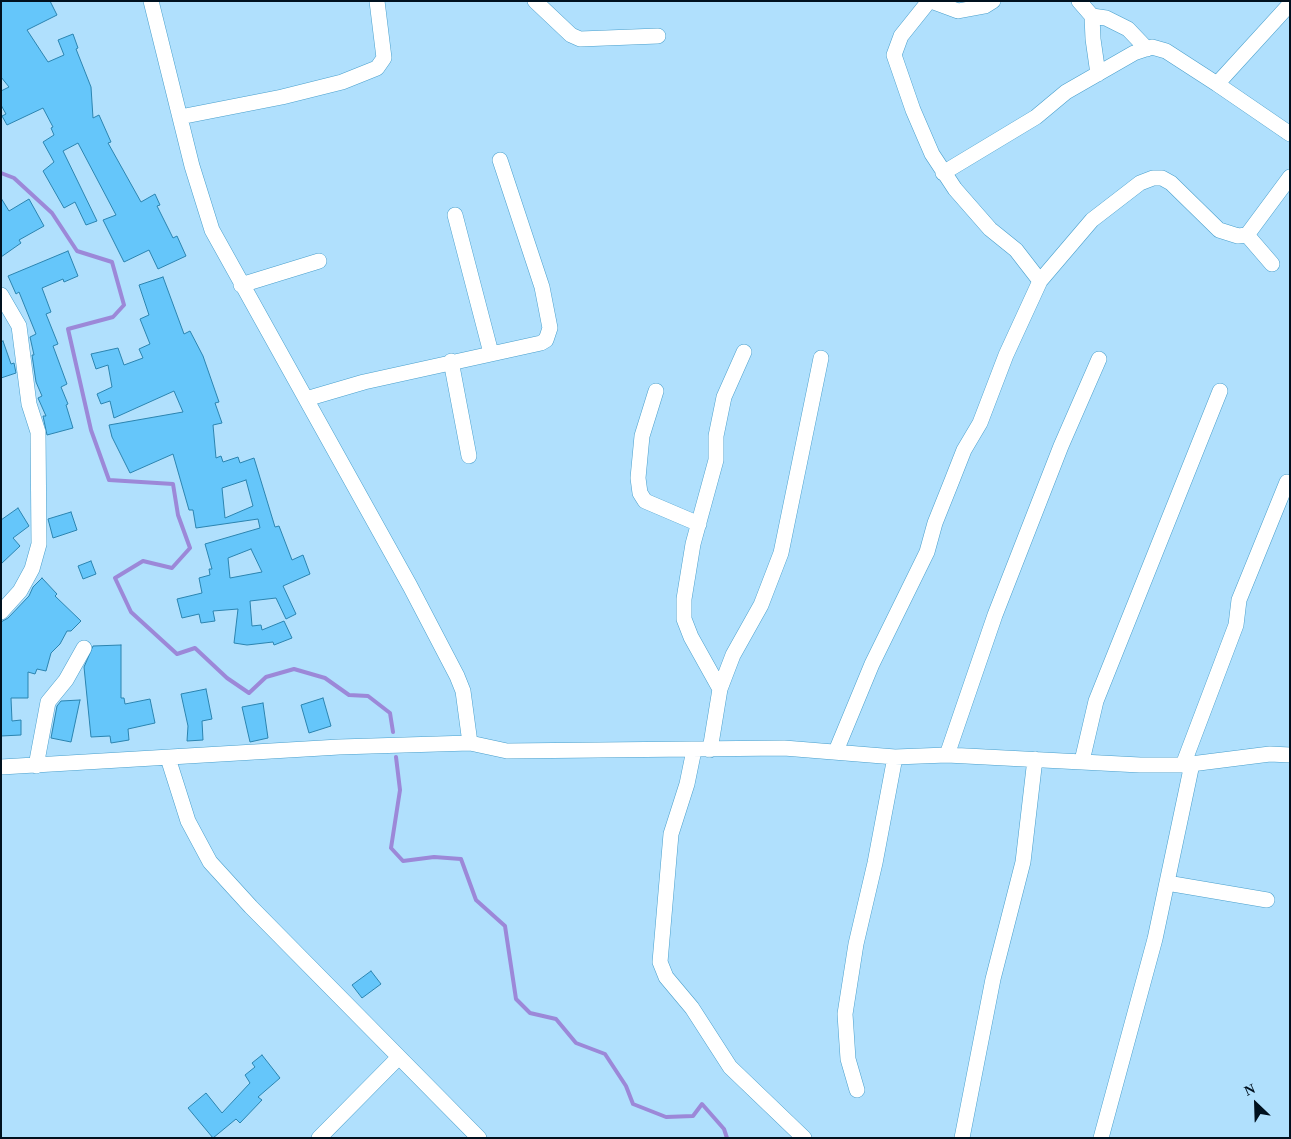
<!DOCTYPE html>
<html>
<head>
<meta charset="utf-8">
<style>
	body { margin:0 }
	#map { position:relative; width:1291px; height:1139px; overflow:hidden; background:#b0e0fd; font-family:"Times New Roman",serif }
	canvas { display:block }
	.frame { position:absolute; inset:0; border:2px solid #00111f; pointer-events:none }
	.north { position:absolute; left:1231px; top:1079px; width:50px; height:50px; -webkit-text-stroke:4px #b0e0fd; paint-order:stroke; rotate:336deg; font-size:14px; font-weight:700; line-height:20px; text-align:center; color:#00111f }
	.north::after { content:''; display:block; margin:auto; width:18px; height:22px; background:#00111f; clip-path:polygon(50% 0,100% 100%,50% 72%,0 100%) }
</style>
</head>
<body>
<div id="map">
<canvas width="1291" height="1139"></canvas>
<div class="frame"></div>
<div class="north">N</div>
</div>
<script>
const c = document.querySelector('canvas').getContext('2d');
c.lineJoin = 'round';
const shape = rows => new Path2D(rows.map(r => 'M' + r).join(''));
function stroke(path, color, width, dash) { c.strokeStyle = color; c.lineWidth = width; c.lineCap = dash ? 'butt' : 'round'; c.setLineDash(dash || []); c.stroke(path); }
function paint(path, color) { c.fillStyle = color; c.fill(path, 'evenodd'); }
stroke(shape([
	[1,173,14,178,52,213,77,251,112,262,124,305,113,317,68,329,91,430,109,480,173,484,178,515,190,548,172,568,143,561,115,578,131,612,177,654,195,648,227,678,249,693,266,677,294,669,325,678,349,695,368,696,390,713,393,732],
	[396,757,400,790,391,848,403,861,434,857,461,859,476,900,505,926,516,999,530,1013,556,1019,576,1043,605,1054,626,1086,633,1104,666,1117,693,1116,702,1104,724,1129,727,1138]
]), '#9c88d8', 4);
const building = shape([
	[1,1,50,1,57,15,27,30,48,62,64,55,58,40,73,34,78,48,76,49,91,87,93,118,99,115,111,142,108,143,141,202,155,194,160,205,157,206,173,238,177,236,186,256,158,269,149,250,124,262,103,220,116,215,78,143,63,151,97,221,86,225,75,202,64,208,43,171,54,162,43,142,54,135,51,128,53,127,43,108,7,125,2,116,6,114,1,105,1,91,9,87,1,77,1,1],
	[1,198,9,211,29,199,44,226,19,240,21,243,1,257,1,198],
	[68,251,78,276,64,282,63,279,42,288,51,312,46,314,58,344,53,346,67,384,61,387,68,404,66,405,73,428,47,435,43,416,46,416,38,398,42,396,36,382,32,355,34,355,30,337,36,334,19,292,16,294,8,276,68,251],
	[163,277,184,334,190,331,203,356,219,402,215,403,222,423,213,425,216,458,221,456,223,462,238,457,240,463,254,458,275,527,279,526,292,560,303,555,310,574,283,586,296,614,286,619,276,598,250,601,252,626,261,625,262,630,284,621,292,638,274,645,273,642,247,645,234,643,238,609,213,611,215,621,201,623,199,614,182,618,177,599,202,593,199,578,210,575,209,569,212,569,205,544,260,528,258,519,196,528,193,510,189,510,173,454,130,473,112,437,109,425,183,412,174,391,114,418,110,401,101,404,97,394,112,387,108,365,96,369,91,354,118,348,124,365,143,358,139,349,150,344,140,319,149,315,139,285,163,277],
	[246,480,253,506,225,518,222,488,246,480],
	[251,549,262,572,230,578,228,558,251,549],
	[3,341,11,364,14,363,16,373,1,378,1,342,3,341],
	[18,508,29,526,13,538,20,546,1,564,1,520,18,508],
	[71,512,77,530,53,538,48,519,71,512],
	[91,561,96,574,83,579,78,566,91,561],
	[42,578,57,594,55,596,81,621,71,631,67,631,60,644,51,653,46,671,37,669,35,674,28,672,28,698,11,698,12,721,21,720,21,735,1,736,1,622,8,618,29,596,33,587,42,578],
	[121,645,121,698,124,698,125,704,150,699,155,723,128,729,129,740,111,743,110,736,91,737,84,667,93,646,121,645],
	[206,689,212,719,202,721,203,740,187,741,188,726,181,694,206,689],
	[323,698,331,726,309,733,301,705,323,698],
	[80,700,71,742,51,738,57,706,61,701,80,700],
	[263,703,268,738,250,742,242,707,263,703],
	[371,971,381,984,362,998,352,985,371,971],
	[262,1055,280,1078,258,1097,262,1100,240,1123,236,1119,213,1138,188,1108,206,1093,222,1113,250,1083,245,1075,255,1067,252,1063,262,1055]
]);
paint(building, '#65c6fa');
stroke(building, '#2b84b0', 1);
const minor = shape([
	[151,1,192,166,212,230,410,586,457,676,463,691,470,743],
	[535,1,571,35,580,39,658,36],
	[931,1,958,11,985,6,993,1],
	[1079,1,1092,16,1093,39,1098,74],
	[1092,16,1106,18,1128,29,1147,49],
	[1217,84,1290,4],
	[180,117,282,97,342,82,377,68,384,58,377,1],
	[943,173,1036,117,1066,92,1134,53,1152,47,1166,51,1217,84,1290,134],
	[455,215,491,353],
	[1247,235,1272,264],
	[1040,281,1092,220,1140,183,1153,178,1162,178,1171,183,1219,230,1238,236,1247,235,1290,177],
	[241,285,319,261],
	[1,295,19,326,29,404,38,432,39,544,32,569,20,591,1,612],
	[451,361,469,456],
	[656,391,642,436,638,478,640,493,645,501,699,524],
	[306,399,364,382,541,343,546,340,550,328,542,287,500,160],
	[720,689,691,637,684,619,684,599,693,544,716,460,716,436,724,397,744,352],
	[694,750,687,784,671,834,660,962,666,977,692,1008,730,1067,804,1138],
	[710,750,720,689,733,655,761,605,781,553,821,358],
	[836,751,872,664,927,552,935,523,951,483,964,450,980,423,1006,355,1040,281,1016,250,990,229,955,189,932,154,913,110,894,55,901,36,929,1],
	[947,755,995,615,1061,446,1099,359],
	[168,758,188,821,210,862,251,907,479,1138],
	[1082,761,1096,701,1220,391],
	[1183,765,1236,625,1239,600,1287,482],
	[36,766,48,702,66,680,84,648],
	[1,767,339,747,470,743,507,751,784,748,895,757,947,755,1140,765,1183,765,1270,754,1290,755],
	[1167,883,1267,900],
	[857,1090,848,1059,845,1014,856,944,875,863,895,757],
	[319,1138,399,1057],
	[962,1138,993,979,1023,862,1035,759],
	[1101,1138,1155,939,1192,764]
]);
stroke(minor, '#499fcc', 16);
stroke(minor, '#fff', 15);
</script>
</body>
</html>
